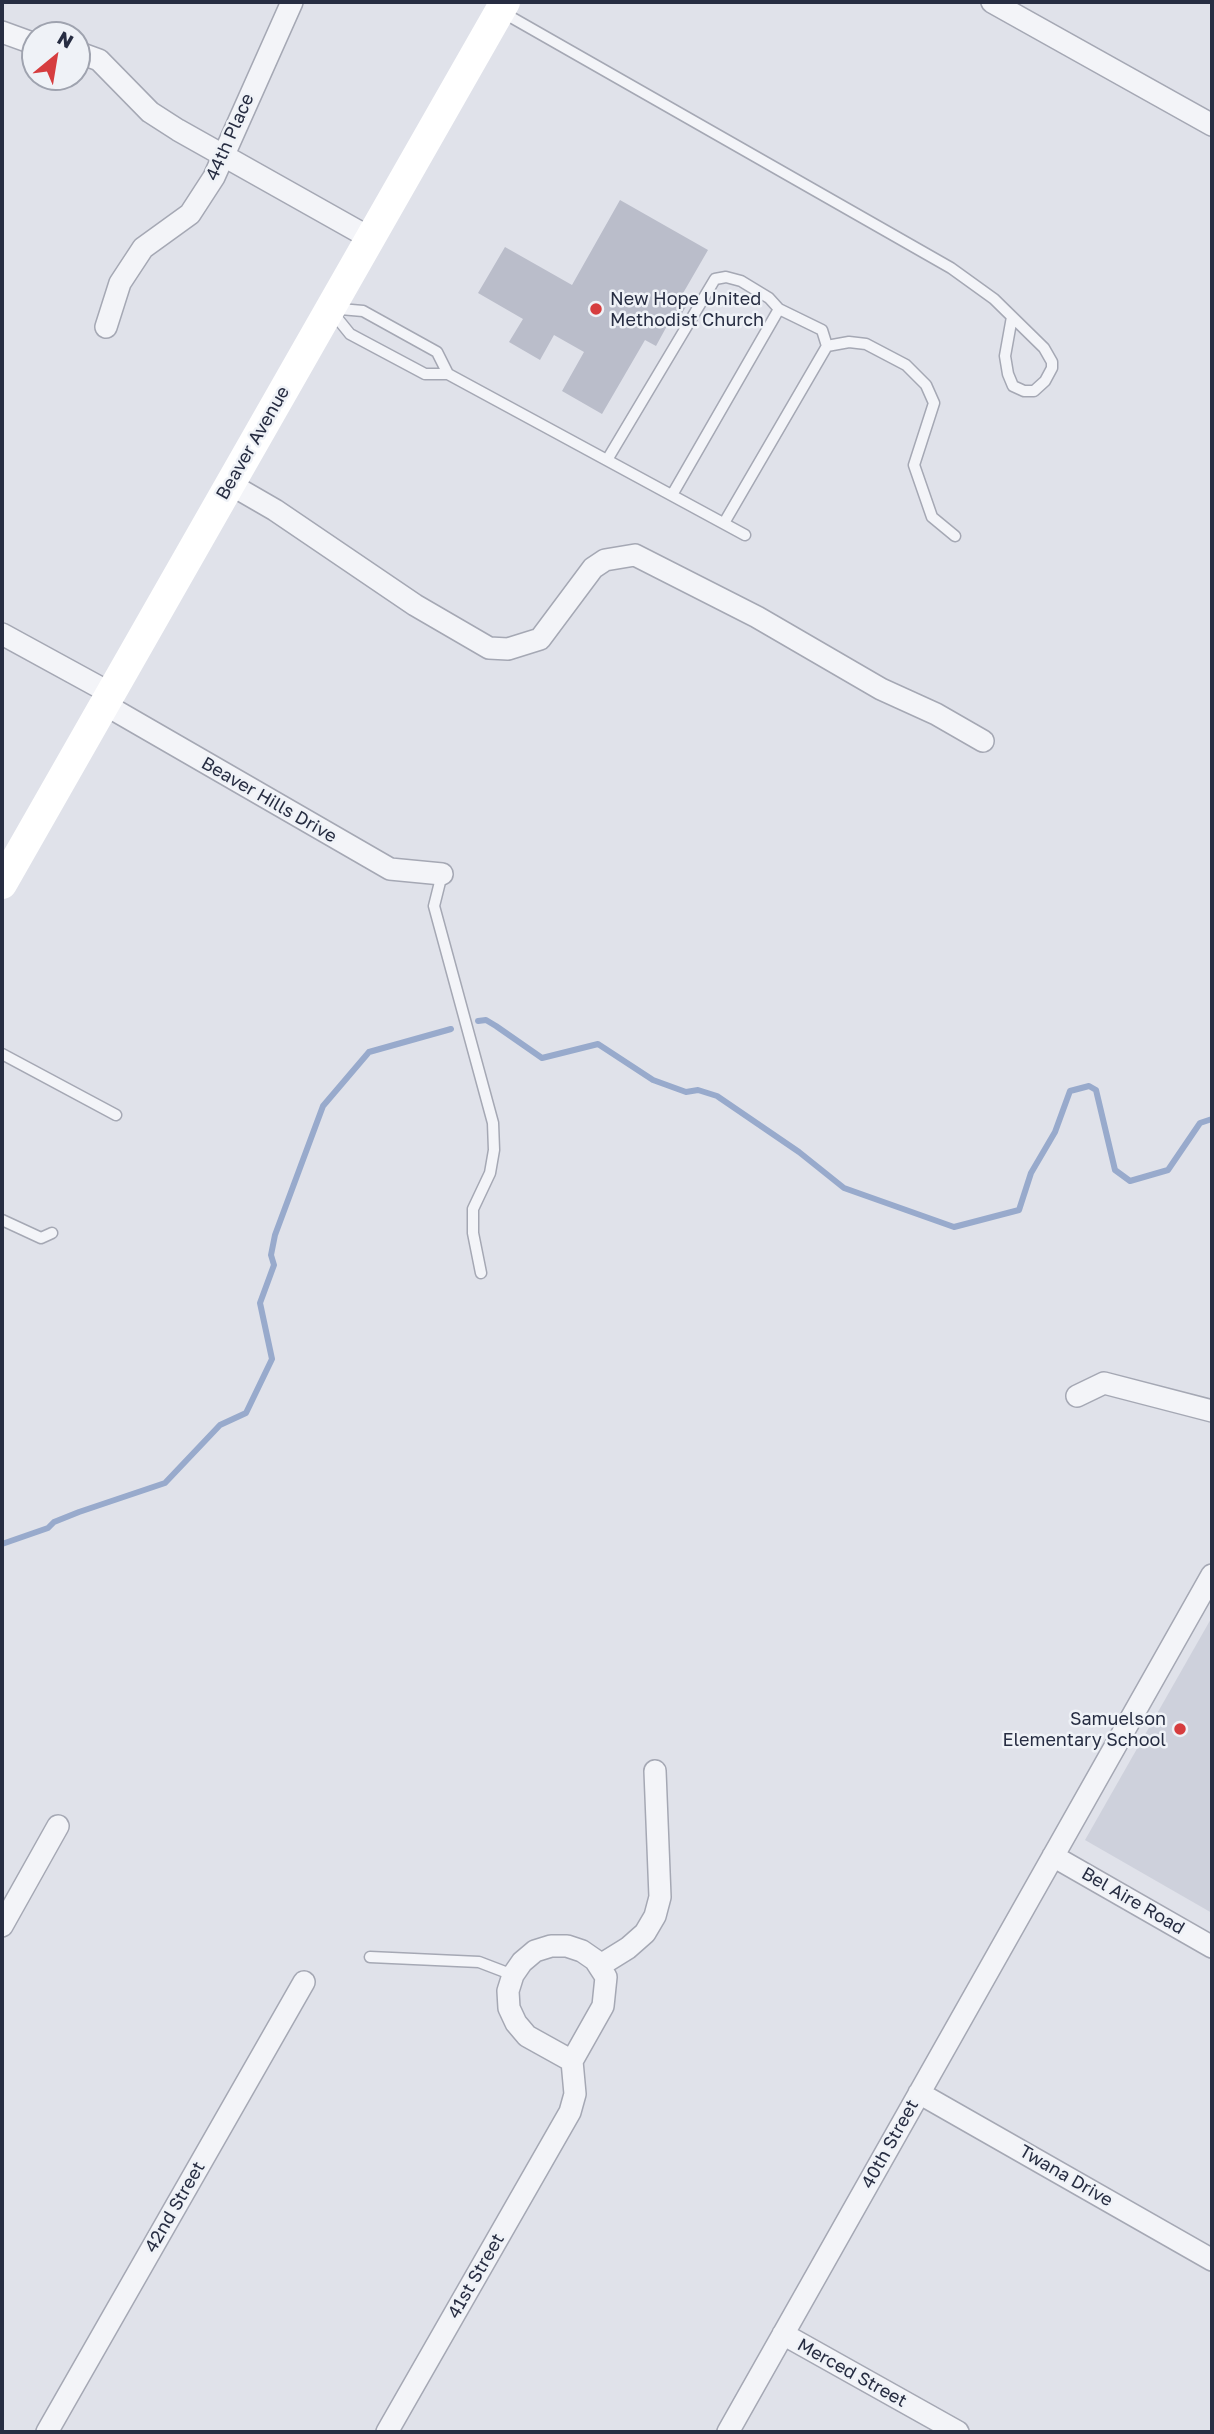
<!DOCTYPE html>
<html>
<head>
<meta charset="utf-8">
<style>
	body { margin:0 }
	#map { position:relative; width:1214px; height:2434px; overflow:hidden; background:#e0e2ea; font-family:"Golos Text",sans-serif }
	canvas { display:block }
	.frame { position:absolute; inset:0; border:4px solid #272d42; pointer-events:none }
	.north { position:absolute; left:21px; top:21px; width:70px; height:70px; box-sizing:border-box; background:#eff2f7; border:2px solid #9fa3af; border-radius:50%; rotate:30deg; font-size:19px; font-weight:700; line-height:28px; text-align:center; color:#272d42 }
	.north::after { content:''; display:block; margin:auto; width:24px; height:32px; background:#d63d3f; clip-path:polygon(50% 0,100% 100%,50% 72%,0 100%) }
</style>
</head>
<body>
<div id="map">
<canvas width="1214" height="2434"></canvas>
<div class="frame"></div>
<div class="north">N</div>
</div>
<script>
const c = document.querySelector('canvas').getContext('2d');
c.lineJoin = 'round';
function paint(path, color) { c.fillStyle = color; c.fill(path, 'evenodd'); }
const shape = rows => new Path2D(rows.map(r => 'M' + r).join(''));
function stroke(path, color, width, dash) { c.strokeStyle = color; c.lineWidth = width; c.lineCap = dash ? 'butt' : 'round'; c.setLineDash(dash || []); c.stroke(path); }
function label(font, color, halo, rows, align = 'center') {
  c.font = font + ' "Golos Text",sans-serif'; c.lineWidth = 5; c.setLineDash([]); c.textBaseline = 'middle'; c.strokeStyle = halo; c.fillStyle = color; for (const [text, x, y, turn = 0] of rows) {
    c.save(); c.translate(x, y); c.rotate((+turn || 0) * Math.PI / 180); c.textAlign = isNaN(turn) ? turn : align; if (halo) c.strokeText(text, 0, 0); c.fillText(text, 0, 0); c.restore();
  }
}
paint(shape([
	[1212,1617,1212,1913,1085,1840]
]), '#ced1dc');
stroke(shape([
	[478,1021,486,1020,496,1026,542,1058,598,1044,653,1080,686,1092,698,1090,717,1096,799,1152,844,1188,954,1227,1019,1210,1031,1173,1055,1132,1070,1091,1089,1086,1096,1090,1115,1170,1130,1181,1168,1170,1200,1123,1212,1119],
	[2,1544,48,1528,54,1522,79,1512,165,1483,220,1425,246,1413,272,1359,260,1303,274,1265,271,1255,275,1235,323,1106,369,1052,451,1029]
]), '#98aacc', 6);
paint(shape([
	[620,200,708,250,682,295,690,300,674,327,668,324,656,346,645,340,602,414,562,391,584,352,554,335,540,360,509,342,523,319,478,293,505,247,572,285]
]), '#babdca');
const lane = shape([
	[502,12,951,268,994,299,1044,348,1052,362,1052,368,1045,381,1034,391,1024,391,1013,386,1008,374,1005,356,1012,317],
	[329,308,363,311,437,352,448,374,425,374,350,334,329,308],
	[827,346,849,342,866,344,906,365,926,385,934,403,914,465,932,517,955,536],
	[448,374,745,535],
	[607,460,715,279,726,277,741,281,769,298,779,309,672,495],
	[724,523,827,346,822,330,779,309],
	[442,874,434,906,493,1123,494,1150,490,1173,473,1209,473,1233,481,1273],
	[2,1054,116,1115],
	[2,1220,41,1238,52,1233],
	[370,1957,479,1962,513,1975]
]);
const street = shape([
	[992,2,1212,125],
	[2,32,35,44],
	[77,52,99,60,150,112,178,130,370,238],
	[106,327,120,283,143,248,190,214,214,177,292,2],
	[230,484,275,510,415,605,489,648,508,649,540,639,593,568,605,560,635,555,757,617,881,689,936,714,983,741],
	[2,634,110,693],
	[104,704,390,869,442,874],
	[1077,1396,1104,1383,1212,1411],
	[1053,1856,1212,1947],
	[2,1926,58,1826],
	[599,1966,628,1948,645,1933,655,1916,660,1897,655,1771],
	[919,2093,1212,2260],
	[783,2334,958,2432],
	[47,2432,304,1982],
	[387,2432,570,2112,575,2094,572,2061,603,2006,606,1977,595,1960,582,1951,567,1946,551,1946,535,1951,522,1962,513,1975,508,1991,509,2008,516,2023,527,2036,572,2061],
	[728,2432,1212,1575]
]);
stroke(lane, '#a5a8b4', 13);
stroke(street, '#a5a8b4', 24);
stroke(lane, '#f3f4f8', 10);
stroke(street, '#f3f4f8', 21);
stroke(shape([
	[2,884,505,2]
]), '#fff', 30);
for (const [x, y, r, color] of [
	[596,309,7,"#d63d3f"],
	[1180,1729,7,"#d63d3f"]
]) { const dot = new Path2D(); dot.arc(x, y, r, 0, 2 * Math.PI); c.fillStyle = color; c.fill(dot); stroke(dot, '#eff2f7', 2.5); }
label('18px', '#272d42', '#eff2f7', [
	["44th Place",230,137,-66],
	["Beaver Avenue",253,443,-60],
	["Beaver Hills Drive",269,800,30],
	["Bel Aire Road",1133,1901,30],
	["40th Street",890,2144,-61],
	["Twana Drive",1066,2176,30],
	["42nd Street",175,2207,-60],
	["41st Street",476,2276,-60],
	["Merced Street",852,2373,29]
]);
label('18px', '#272d42', '#eff2f7', [
	["New Hope United",610,299],
	["Methodist Church",610,320],
	["Samuelson",1166,1719,"right"],
	["Elementary School",1166,1740,"right"]
], 'left');
</script>
</body>
</html>
